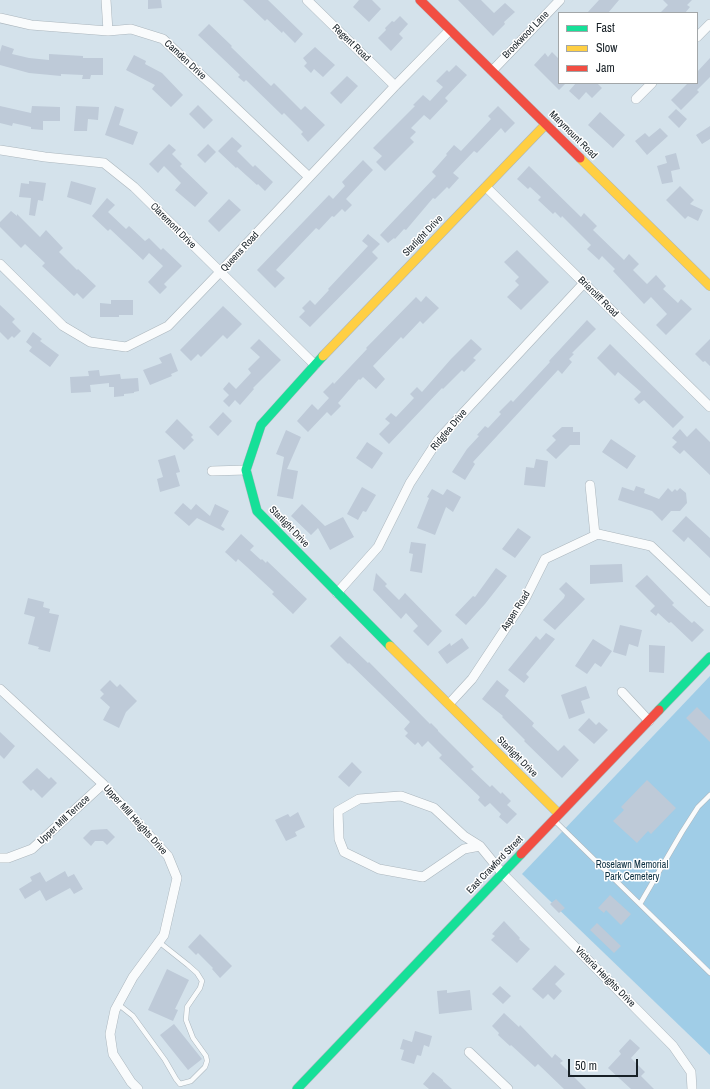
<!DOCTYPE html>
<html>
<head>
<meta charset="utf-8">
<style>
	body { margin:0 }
	#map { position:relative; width:710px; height:1089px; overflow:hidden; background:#d4e2eb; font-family:"Archivo Narrow",sans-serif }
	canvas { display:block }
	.legend { position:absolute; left:558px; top:12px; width:140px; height:72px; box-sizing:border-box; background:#fff; border:1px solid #a2a6a8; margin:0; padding:5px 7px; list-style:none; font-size:12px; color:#172026 }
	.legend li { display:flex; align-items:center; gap:8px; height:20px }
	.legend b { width:20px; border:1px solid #a2a6a8 }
	.scale { position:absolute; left:568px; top:1059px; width:70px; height:18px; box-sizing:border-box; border:2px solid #172026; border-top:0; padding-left:5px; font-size:12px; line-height:14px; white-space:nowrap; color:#172026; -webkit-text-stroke:3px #fff; paint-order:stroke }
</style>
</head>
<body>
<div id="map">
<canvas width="710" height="1089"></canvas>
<ul class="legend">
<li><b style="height:5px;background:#16e098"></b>Fast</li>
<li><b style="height:5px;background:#ffcf43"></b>Slow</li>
<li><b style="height:5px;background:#f24e42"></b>Jam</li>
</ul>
<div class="scale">50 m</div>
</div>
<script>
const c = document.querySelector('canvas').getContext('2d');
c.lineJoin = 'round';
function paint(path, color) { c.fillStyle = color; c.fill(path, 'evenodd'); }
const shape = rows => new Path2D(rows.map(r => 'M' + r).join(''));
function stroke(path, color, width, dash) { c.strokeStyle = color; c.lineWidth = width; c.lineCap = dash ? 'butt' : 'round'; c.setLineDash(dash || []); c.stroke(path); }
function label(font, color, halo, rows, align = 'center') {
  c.font = font + ' "Archivo Narrow",sans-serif'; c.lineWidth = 3; c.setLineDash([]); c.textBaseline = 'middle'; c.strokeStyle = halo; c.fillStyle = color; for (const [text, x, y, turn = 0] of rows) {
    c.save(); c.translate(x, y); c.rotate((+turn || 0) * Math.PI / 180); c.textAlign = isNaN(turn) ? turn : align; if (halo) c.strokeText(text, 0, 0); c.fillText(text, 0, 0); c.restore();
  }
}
paint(shape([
	[710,676,710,1055,522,874]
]), '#a0cde7');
paint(shape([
	[148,0,161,0,162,8,148,9],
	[243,0,268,0,303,34,295,43,283,31,282,33,267,19,265,21],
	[359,0,372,0,381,9,369,22,353,7],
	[458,0,481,0,494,13,505,3,515,12,504,22,505,24,493,36],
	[599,0,619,0,608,13,587,13],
	[663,0,692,0,687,5,690,7,685,13,660,13,668,5],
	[400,16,408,24,399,34,403,38,391,51,378,38,386,30,385,28,392,21,394,22],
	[209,24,232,46,231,47,271,86,274,83,301,110,305,106,325,125,308,142,301,134,303,132,284,113,282,115,246,80,244,82,238,77,240,75,198,35],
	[2,45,14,49,12,54,29,58,49,60,49,54,83,56,83,58,103,58,103,75,91,75,90,79,82,79,83,75,61,74,61,76,29,73,0,65,0,52],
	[315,47,335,65,323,77,314,69,311,73,304,66,307,63,303,58],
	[552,52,559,59,559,83,565,84,559,90,534,65,545,53,548,57],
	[134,55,146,61,145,64,162,73,183,95,171,107,152,89,155,85,126,70],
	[710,58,710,77,697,90,699,92,681,110,671,100,688,83,697,83,697,72],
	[456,65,467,75,445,98,448,101,430,120,424,115,411,128,416,132,410,138,414,142,385,171,376,162,382,156,373,148,415,106,413,105,423,95,430,101,443,87,436,81,447,70,449,72],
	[347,76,358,86,341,104,330,93],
	[576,83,597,83,602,88,592,98,586,92,579,100,569,91],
	[198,105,213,120,204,129,189,114],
	[0,106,31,113,32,106,60,107,60,121,43,121,43,130,31,129,31,127,13,123,12,126,0,123],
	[76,106,99,107,98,120,88,119,87,131,74,131],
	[115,106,124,109,119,125,138,132,133,145,105,135],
	[498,106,515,123,505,133,501,128,477,153,474,151,453,173,459,178,449,189,447,187,435,199,433,198,406,230,404,229,395,239,394,238,388,243,380,235,436,176,432,172,447,155,446,154,454,145,461,151,491,119,488,116],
	[676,109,687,119,679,128,668,117],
	[600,112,625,135,613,148,588,125],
	[710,126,710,139,702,144,696,135],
	[660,128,668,136,647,155,635,141,645,133,649,137],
	[232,137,242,146,237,151,253,167,255,165,273,182,265,191,258,184,257,185,237,167,236,168,218,151],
	[169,144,176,150,172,154,182,164,180,166,208,193,195,207,175,190,181,183,164,166,158,173,149,164],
	[208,144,216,152,205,163,197,155],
	[676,153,680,169,671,171,673,182,662,184,657,166,667,163,665,156],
	[363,160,373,170,346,199,352,205,345,212,342,209,334,217,332,216,319,230,316,228,276,270,285,278,275,288,257,270,329,195,333,199,345,186,342,182],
	[529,166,581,217,584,213,597,226,593,230,624,260,629,254,639,264,633,270,647,284,656,275,666,286,663,289,678,303,681,299,692,309,666,335,656,325,667,314,651,297,644,304,613,271,615,269,602,256,599,260,587,249,591,245,562,216,561,218,555,212,553,214,538,200,541,197,530,187,528,189,517,179],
	[29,181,46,183,43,201,38,200,35,216,29,215,31,198,19,197,21,183,29,184],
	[71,181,96,188,91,205,67,197],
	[680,186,694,200,690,204,703,210,698,221,688,216,685,219,666,200],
	[107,198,115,205,108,212,126,229,129,226,145,241,149,238,161,250,163,248,182,266,164,284,167,287,160,294,148,282,163,266,149,253,143,260,110,229,108,231,92,216],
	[229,199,241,210,219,232,208,221],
	[11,211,17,216,17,214,40,237,46,230,63,248,59,252,77,270,78,269,96,286,83,299,77,293,74,296,42,266,45,263,25,244,21,248,0,227,0,222],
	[368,234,380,244,372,252,378,258,310,327,299,317,305,311,302,308,310,300,315,305,329,290,328,289,368,246,362,241],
	[517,250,549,282,521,310,507,297,519,285,515,281,519,277,504,262],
	[426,296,439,308,423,324,420,321,403,339,401,337,373,366,385,379,376,389,363,377,360,380,359,379,338,403,341,406,331,416,327,412,308,432,297,421,312,404,318,410,329,398,323,392,333,382,334,384,367,349,366,348,416,297,421,302],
	[111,300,133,300,133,315,119,315,119,317,100,317,100,303,111,304],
	[0,305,15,319,12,322,21,331,14,338,12,336,8,340,0,332],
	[223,306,242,324,227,339,223,335,201,357,198,354,191,361,180,350],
	[587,320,596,329,572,353,574,354,569,359,572,362,562,374,558,370,473,462,475,464,465,480,452,472,467,449,479,436,477,435,485,426,488,428,501,414,499,412,511,400,513,402,550,362,549,361],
	[33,332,42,339,40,341,59,355,50,367,29,351,32,347,26,342],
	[259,339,281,360,253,388,254,389,240,405,235,400,229,407,223,401,229,395,223,389,229,382,236,389,251,373,248,369,260,357,250,348],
	[471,339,482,349,473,358,476,360,464,372,462,370,443,389,442,388,389,444,379,434,390,423,385,419,391,413,396,417,414,398,410,394,417,387,422,392,451,359],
	[710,339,710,366,705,361,703,362,695,354],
	[610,344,684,417,673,428,644,400,639,404,634,399,641,392,618,372,615,376,597,358],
	[171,353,178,371,171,374,172,376,150,385,143,370,162,363,159,358],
	[99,370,100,376,120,374,121,379,138,378,139,391,134,392,134,393,124,394,124,396,114,397,114,387,109,387,109,383,90,385,91,392,71,393,70,377,89,376,88,371],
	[223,412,232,421,218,436,209,427],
	[177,419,193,435,191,437,194,440,184,450,165,432],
	[562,427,573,427,573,432,580,432,580,445,570,445,556,459,546,450,556,440,552,436],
	[696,428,710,442,710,475,684,450,680,454,672,447,677,442,672,438,680,429,687,437],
	[286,430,301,437,287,469,298,471,293,499,277,496,284,457,276,454],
	[611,439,636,456,627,469,602,452],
	[367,442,383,453,372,469,356,458],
	[175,455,180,472,176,473,180,486,160,492,157,479,163,477,158,460],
	[536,459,548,461,545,487,524,485,526,467,534,468],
	[636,486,645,489,644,493,659,499,668,488,672,492,675,489,677,491,680,488,686,493,687,503,680,511,671,511,662,521,652,511,618,500,622,487,634,491],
	[362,487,376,495,366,512,363,511,358,520,347,514],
	[432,489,443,495,447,489,461,497,453,512,446,507,435,535,417,528,429,498,427,497],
	[183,503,191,510,196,504,210,516,215,504,229,511,221,526,225,529,223,531,197,518,189,526,174,513],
	[302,504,325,526,343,517,354,537,330,550,318,528,311,535,291,516],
	[686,516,710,538,710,558,688,537,684,542,672,531],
	[518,528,531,537,515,558,502,549],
	[241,534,254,546,250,550,261,560,262,559,266,563,267,561,307,599,293,614,272,594,274,592,247,567,238,559,236,562,225,552],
	[411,542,426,544,422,573,410,571,413,554,409,553],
	[622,564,623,582,590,584,590,565],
	[496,568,507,576,485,604,466,625,455,615,473,596,475,597],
	[376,573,387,584,385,586,399,600,405,593,442,631,428,646,413,631,418,626,406,613,401,619,373,590],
	[647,575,674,603,672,605,692,623,694,621,704,630,692,642,671,622,669,623,658,613,656,616,650,611,655,606,635,586],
	[566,582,585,599,555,630,543,620,564,598,565,595,559,589],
	[28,598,44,602,43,607,50,609,49,613,59,615,50,652,38,649,39,647,28,644,35,617,24,614],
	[620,625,642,630,638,647,629,644,626,656,613,652],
	[546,633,555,639,526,674,529,677,524,683,508,670,536,636,540,640],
	[340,636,368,663,369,662,430,724,431,723,438,730,438,731,474,767,471,769,490,787,492,785,501,794,502,792,511,801,507,805,517,814,507,824,499,817,501,814,490,803,485,807,478,800,480,797,439,758,442,755,428,741,422,747,418,742,415,745,405,736,408,733,404,729,410,722,349,663,348,664,330,646],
	[462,638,469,648,447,664,438,652,450,643,451,646],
	[593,639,612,651,601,667,595,663,587,674,575,666],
	[649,645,665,646,664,673,649,672],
	[110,680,117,687,120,684,137,701,126,712,119,728,103,720,110,707,100,698,104,694,100,690],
	[497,680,509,690,505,696,534,723,532,726,558,751,564,745,579,760,562,778,524,741,525,740,502,717,503,716,482,699],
	[586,686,590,698,581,701,585,713,569,719,561,695],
	[697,707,710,720,710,742,686,718],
	[589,718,596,725,599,722,608,730,594,744,578,730],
	[0,732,15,746,4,759,0,755],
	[352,762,362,772,349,787,338,777],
	[37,768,49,779,51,777,57,783,42,798,33,789,31,791,22,782],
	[647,780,676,808,651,834,648,831,637,843,613,821,624,810,621,807],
	[298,812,305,827,295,832,297,836,286,841,275,820,288,814,290,817],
	[107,829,115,837,107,845,103,841,95,841,91,846,83,838,91,830],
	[65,871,68,877,74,874,83,889,74,894,70,888,46,901,40,890,25,899,19,889,32,881,30,877,40,872,46,882],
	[610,895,631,914,621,925,606,910,604,913,598,908],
	[556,899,565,908,559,913,550,904],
	[504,921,520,938,519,939,530,949,517,963,491,940,495,936,492,934],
	[597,923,621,946,614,953,590,930],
	[200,934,232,966,220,978,212,969,213,968,198,953,196,955,188,947],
	[555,965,565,974,555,984,562,991,554,1000,548,994,543,999,532,989],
	[167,969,189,980,175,1009,178,1010,173,1021,148,1010],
	[500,986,511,996,503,1004,492,994],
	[447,990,447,993,470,990,472,1010,439,1014,437,991],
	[504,1013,519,1027,520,1025,552,1058,555,1054,563,1061,560,1063,586,1089,564,1089,538,1064,535,1067,511,1045,510,1046,498,1035,499,1033,492,1026],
	[174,1024,202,1059,188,1070,160,1035],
	[415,1031,432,1036,429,1047,424,1045,421,1056,417,1055,414,1064,401,1060,404,1050,400,1049,403,1039,412,1042],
	[630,1039,640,1048,631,1058,645,1072,641,1076,654,1089,631,1089,608,1068,621,1054,619,1051],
	[433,1072,443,1080,443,1081,452,1089,429,1089,423,1084]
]), '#becad8');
const lane = shape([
	[555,821,710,973],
	[640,904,682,832,698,807,710,795],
	[118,1004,133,1016,165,1060,176,1079,180,1084,191,1081,205,1067,207,1061,206,1056,193,1038,186,1020,187,1007,200,988,202,981,197,973,188,965,159,942]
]);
const street = shape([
	[106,0,108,31],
	[307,0,395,86],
	[0,18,31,25,108,31,131,29,163,39,309,177],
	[697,37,710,24],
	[492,71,560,0],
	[636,99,652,83],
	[0,150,45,157,104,163,134,187,315,365],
	[486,187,710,407],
	[0,264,63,326,90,342,126,347,168,326,220,272,395,86,450,30],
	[212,471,246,470],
	[590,485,595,535],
	[337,593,378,547,410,483,438,440,584,283],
	[0,689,103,784,168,856,177,878,164,935,133,977,115,1010,110,1034,113,1054,131,1082,138,1089],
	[622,692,649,721],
	[449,704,472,679,525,599,545,559,598,534,651,546,710,602],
	[401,796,434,808,464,836,480,846,464,849,423,877,379,869,344,852,339,839,338,811,359,799,401,796],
	[480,846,502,873,673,1046,691,1072,692,1089],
	[0,858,8,858,32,849,103,784],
	[469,1052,508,1089]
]);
const fast = shape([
	[323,356,261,425,246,470,257,511,390,646],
	[659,710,710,657],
	[297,1089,521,854]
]);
const slow = shape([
	[580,158,710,286],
	[323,356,546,124],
	[390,646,559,814]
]);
const jam = shape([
	[420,0,580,158],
	[521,854,659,710]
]);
stroke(lane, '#abb6bd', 5.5);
stroke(street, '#abb6bd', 10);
stroke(fast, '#abb6bd', 10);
stroke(slow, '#abb6bd', 10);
stroke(jam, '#abb6bd', 10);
stroke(lane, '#f9fbfc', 4.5);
stroke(street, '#f9fbfc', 9);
stroke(fast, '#16e098', 9);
stroke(slow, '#ffcf43', 9);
stroke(jam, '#f24e42', 9);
label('10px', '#172026', '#fff', [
	["Brookwood Lane",526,35,-46],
	["Regent Road",351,43,44],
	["Camden Drive",185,60,43],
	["Marymount Road",573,135,45],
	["Claremont Drive",173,226,45],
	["Starlight Drive",423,236,-46],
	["Queens Road",240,252,-47],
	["Briarcliff Road",598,297,45],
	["Ridglea Drive",449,430,-50],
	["Starlight Drive",289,527,46],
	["Aspen Road",516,611,-58],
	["Starlight Drive",517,757,45],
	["Upper Mill Terrace",64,820,-43],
	["Upper Mill Heights Drive",135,820,48],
	["East Crawford Street",495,865,-46],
	["Victoria Heights Drive",605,977,45]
]);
label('10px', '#0a2e40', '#fff', [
	["Roselawn Memorial",632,865],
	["Park Cemetery",632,877]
]);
</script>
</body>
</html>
